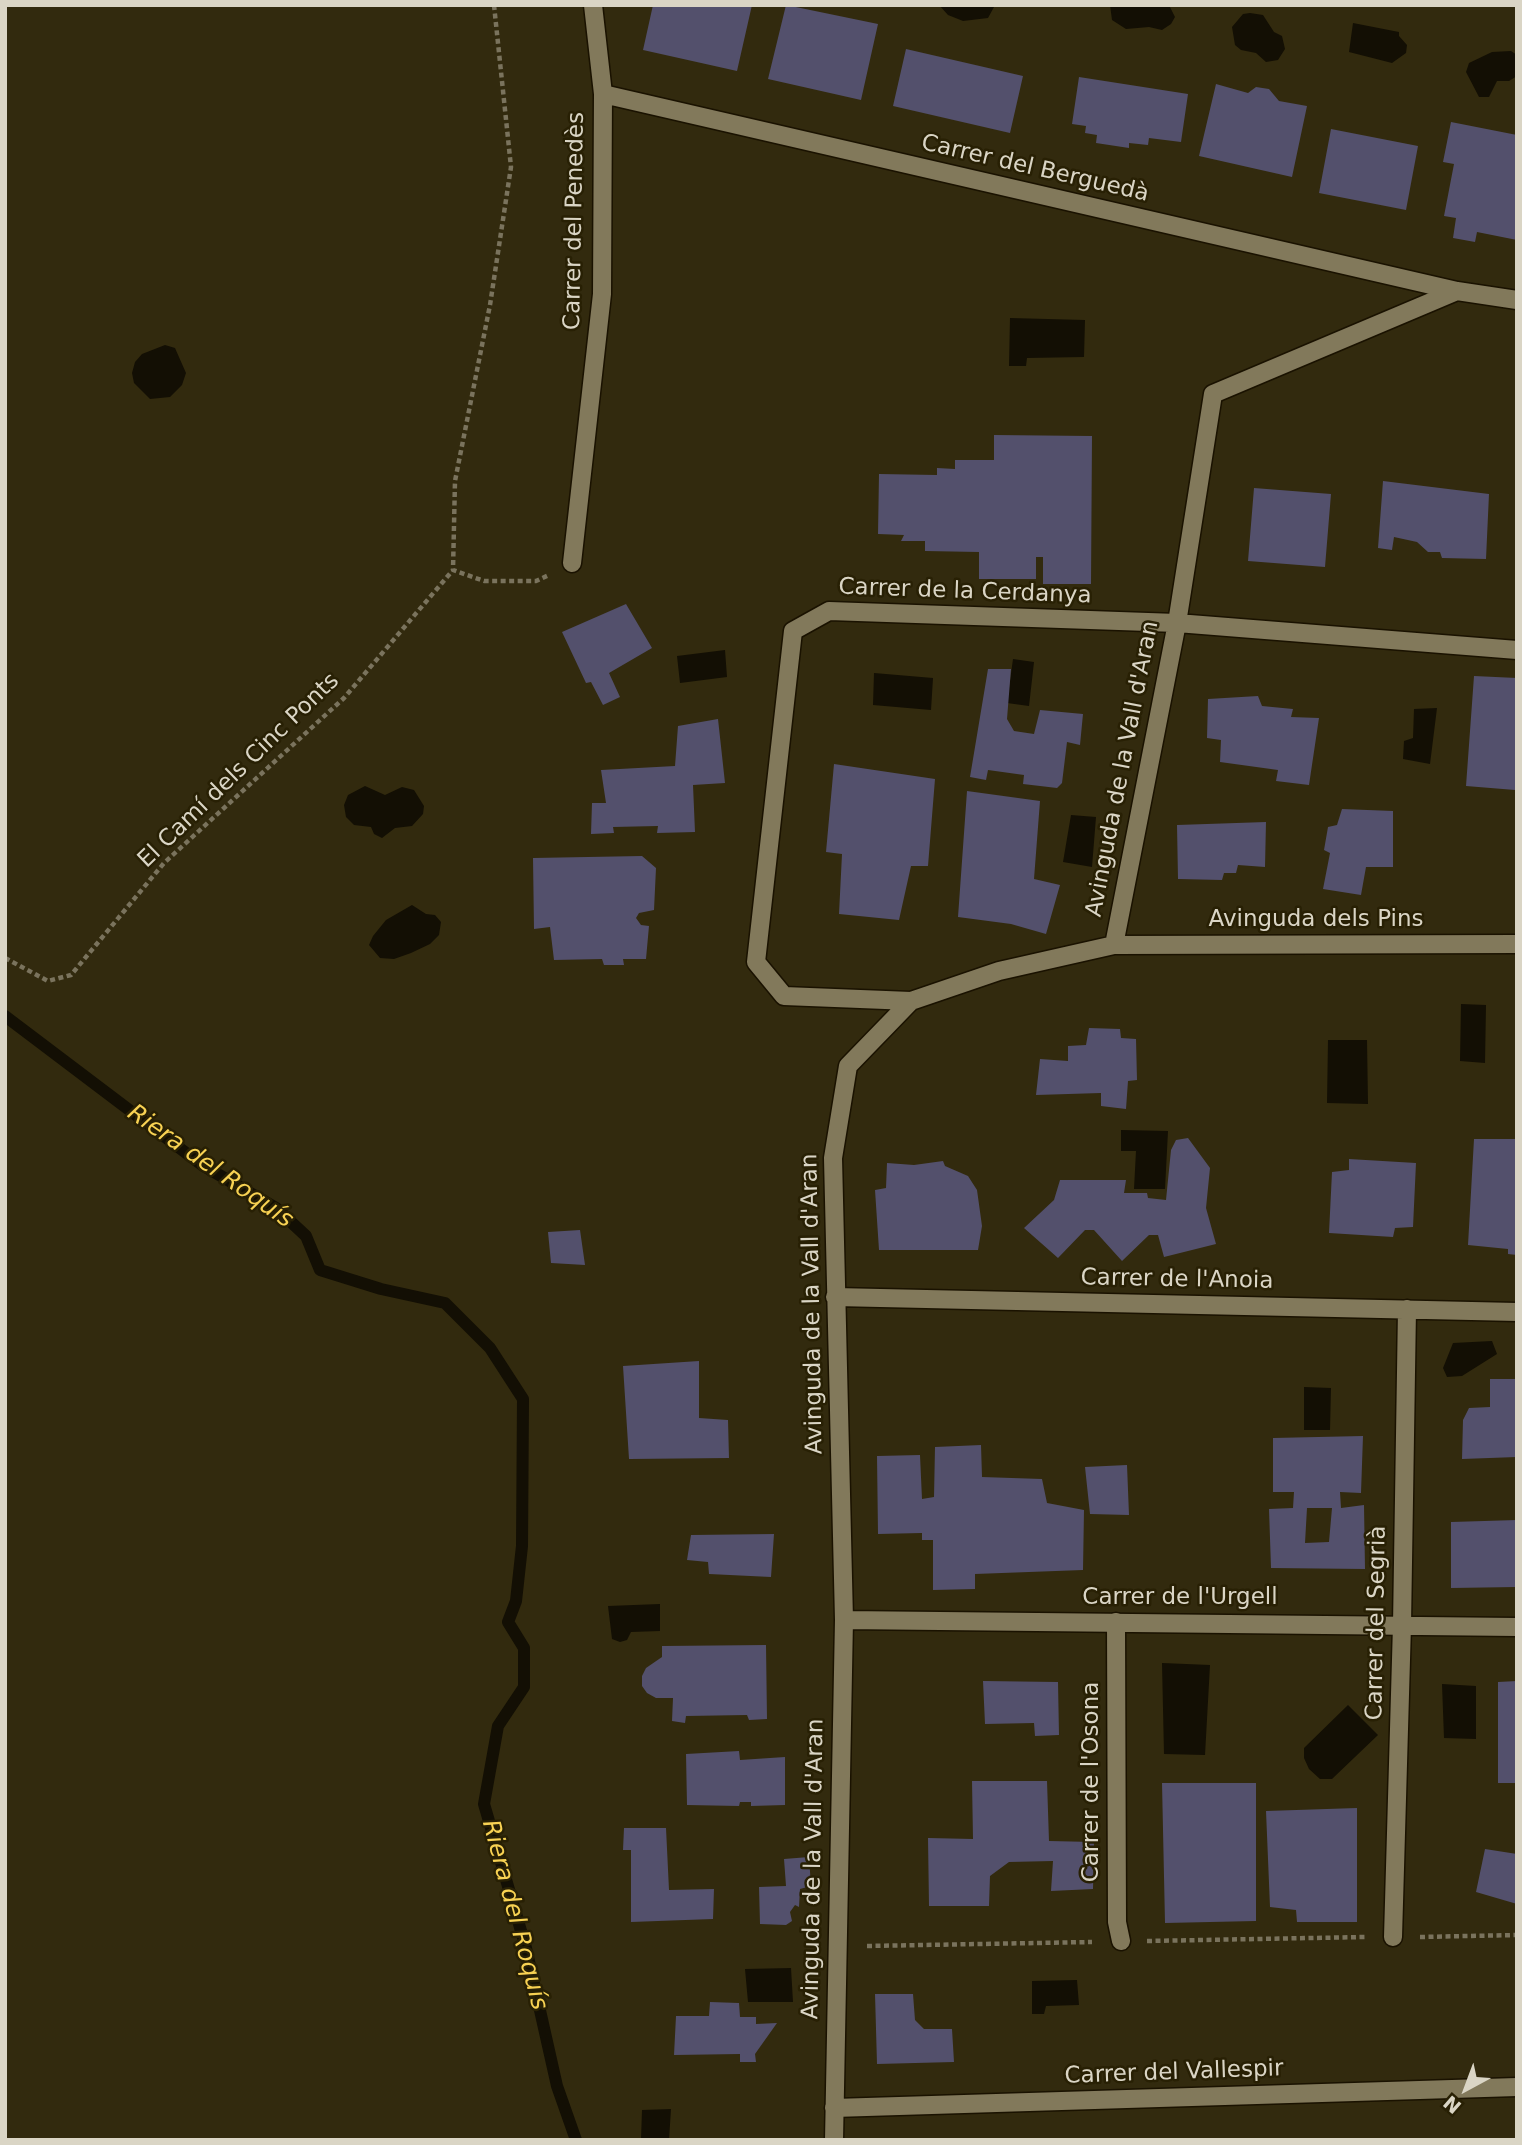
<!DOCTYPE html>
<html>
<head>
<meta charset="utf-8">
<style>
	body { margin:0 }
	#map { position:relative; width:1522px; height:2145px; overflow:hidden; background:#322a0e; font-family:"DejaVu Sans",sans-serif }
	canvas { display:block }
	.frame { position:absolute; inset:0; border:7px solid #dad5c5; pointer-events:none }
	.north { position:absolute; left:1431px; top:2054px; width:70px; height:70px; -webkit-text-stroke:5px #282004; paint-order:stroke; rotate:221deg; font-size:19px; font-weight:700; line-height:28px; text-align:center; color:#dad5c5 }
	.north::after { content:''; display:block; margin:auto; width:24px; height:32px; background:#dad5c5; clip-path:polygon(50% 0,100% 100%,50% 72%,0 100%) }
</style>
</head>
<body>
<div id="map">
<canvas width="1522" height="2145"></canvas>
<div class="frame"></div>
<div class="north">N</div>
</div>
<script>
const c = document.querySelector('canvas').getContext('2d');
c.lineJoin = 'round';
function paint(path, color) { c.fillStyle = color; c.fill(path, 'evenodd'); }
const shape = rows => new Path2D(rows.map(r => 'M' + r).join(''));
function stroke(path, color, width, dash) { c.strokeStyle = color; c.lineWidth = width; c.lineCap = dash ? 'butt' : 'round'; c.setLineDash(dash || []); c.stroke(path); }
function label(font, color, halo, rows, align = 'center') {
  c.font = font + ' "DejaVu Sans",sans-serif'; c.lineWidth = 5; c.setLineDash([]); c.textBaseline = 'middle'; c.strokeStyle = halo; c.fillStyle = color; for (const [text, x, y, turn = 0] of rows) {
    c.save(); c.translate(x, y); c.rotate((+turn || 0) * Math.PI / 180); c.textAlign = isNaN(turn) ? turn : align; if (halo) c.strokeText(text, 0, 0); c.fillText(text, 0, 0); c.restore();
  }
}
paint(shape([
	[939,5,993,5,994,7,988,18,963,21,948,15],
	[1110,5,1169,5,1175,17,1171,24,1162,30,1149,27,1126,29,1112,20],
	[1250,13,1263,15,1274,32,1282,36,1285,49,1278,60,1266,62,1256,53,1241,50,1235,45,1232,27,1243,14],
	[1353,23,1399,32,1399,36,1407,45,1406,53,1392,63,1349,52],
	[1511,51,1517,55,1517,76,1509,81,1497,81,1489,97,1479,97,1466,72,1469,63,1492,52],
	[1010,318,1085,320,1084,357,1027,358,1026,366,1009,366],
	[165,345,175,348,186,373,182,385,170,397,150,399,134,383,132,373,135,362,142,354],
	[725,650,727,677,680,683,677,656],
	[1013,659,1034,662,1029,706,1007,703],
	[874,673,933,678,931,710,873,705],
	[1437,708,1430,764,1403,759,1404,741,1413,738,1414,709],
	[365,786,385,795,402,787,414,790,424,806,423,814,412,826,395,828,382,838,374,834,371,827,354,825,346,817,344,805,348,795],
	[1071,815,1096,817,1092,867,1063,862],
	[412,905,426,914,435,915,441,922,439,935,430,944,411,953,394,959,380,958,369,945,373,936,386,920],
	[1461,1004,1486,1005,1485,1063,1460,1061],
	[1328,1040,1367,1040,1368,1104,1327,1103],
	[1121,1130,1168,1131,1165,1189,1134,1189,1136,1151,1121,1151],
	[1492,1341,1497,1354,1462,1376,1447,1377,1443,1368,1453,1343],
	[1304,1387,1331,1388,1330,1430,1304,1430],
	[660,1604,660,1631,631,1632,627,1640,620,1642,612,1639,608,1606],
	[1162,1663,1210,1665,1205,1755,1164,1754],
	[1442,1684,1476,1686,1476,1739,1444,1738],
	[1348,1705,1378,1735,1332,1779,1320,1779,1309,1769,1304,1758,1304,1748],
	[791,1968,793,2002,748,2002,745,1969],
	[1077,1980,1079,2005,1046,2006,1044,2014,1032,2014,1032,1981],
	[671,2109,669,2140,641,2140,642,2110]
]), '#130f04');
stroke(shape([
	[5,1016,202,1165,276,1208,306,1236,320,1270,381,1289,445,1303,490,1348,523,1399,522,1546,516,1601,508,1622,524,1648,524,1687,498,1726,484,1804,526,1948,557,2086,576,2140]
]), '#130f04', 12);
paint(shape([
	[653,5,752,5,737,71,643,50],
	[786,5,878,24,861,100,768,79],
	[906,49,1023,76,1010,133,893,106],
	[1079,77,1188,94,1181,142,1149,138,1148,145,1129,143,1129,148,1096,143,1097,135,1085,133,1086,126,1072,124],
	[1216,84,1248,93,1256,87,1269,89,1279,101,1307,106,1292,177,1199,156],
	[1451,122,1517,135,1517,240,1477,232,1475,242,1453,238,1456,218,1444,216,1454,164,1443,162],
	[1331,129,1418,146,1406,210,1319,193],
	[994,435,1092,436,1091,584,1043,584,1043,557,1036,557,1036,579,979,579,979,552,925,551,925,541,901,541,904,535,878,534,879,474,937,475,937,468,955,469,955,460,994,460],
	[1383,481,1489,494,1486,559,1442,558,1440,552,1428,552,1417,542,1394,537,1392,550,1378,548],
	[1254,488,1331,494,1325,567,1248,561],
	[626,604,652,648,609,673,620,697,603,705,591,682,586,683,562,632],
	[988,669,1011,669,1007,719,1014,731,1034,734,1040,710,1083,714,1080,745,1067,742,1062,783,1057,788,1023,784,1024,775,988,770,986,780,970,777],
	[1474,676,1517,678,1515,790,1466,786],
	[1258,696,1262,706,1293,709,1291,717,1319,718,1309,785,1276,781,1278,770,1220,762,1221,740,1207,738,1208,699],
	[718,719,725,783,693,785,695,832,657,833,658,826,613,827,614,833,591,834,592,803,606,803,601,770,675,766,678,726],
	[834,764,935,779,928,866,911,866,899,920,839,914,842,854,826,852],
	[967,791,1040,801,1034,879,1060,885,1046,934,1011,924,958,917],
	[1342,809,1393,811,1393,867,1366,867,1361,895,1323,889,1330,853,1324,850,1328,827,1337,825],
	[1266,822,1265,867,1238,865,1236,873,1224,873,1222,880,1178,879,1177,825],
	[642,856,656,868,654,910,639,913,636,918,641,925,649,926,646,959,623,959,624,965,604,965,602,959,554,960,550,927,534,929,533,858],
	[1089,1028,1120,1029,1121,1038,1136,1039,1137,1080,1128,1081,1126,1109,1101,1106,1101,1093,1036,1095,1040,1059,1068,1061,1068,1046,1086,1045],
	[1188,1138,1210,1168,1206,1208,1216,1244,1164,1257,1158,1235,1149,1235,1122,1261,1094,1230,1085,1230,1058,1258,1024,1228,1054,1200,1060,1180,1126,1180,1124,1193,1147,1193,1148,1198,1166,1200,1171,1150,1176,1140],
	[1474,1139,1517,1139,1517,1255,1508,1254,1508,1249,1468,1245],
	[1349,1159,1416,1163,1413,1227,1395,1228,1393,1237,1329,1233,1332,1172,1349,1170],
	[943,1161,945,1166,968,1176,977,1190,982,1226,978,1250,879,1250,875,1190,886,1188,887,1163,914,1165],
	[580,1230,585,1265,551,1263,548,1232],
	[699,1361,699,1418,728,1420,729,1458,629,1459,623,1366],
	[1490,1379,1517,1379,1517,1457,1462,1459,1463,1420,1469,1408,1490,1407],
	[1363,1436,1361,1493,1340,1492,1341,1508,1364,1505,1365,1569,1271,1568,1269,1509,1293,1508,1294,1492,1273,1492,1273,1438],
	[1307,1508,1332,1508,1329,1542,1305,1543],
	[981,1445,982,1477,1042,1479,1047,1503,1084,1510,1083,1570,975,1574,975,1589,933,1590,933,1540,922,1540,922,1533,878,1534,877,1456,920,1455,922,1499,934,1497,935,1447],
	[1127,1465,1129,1515,1090,1514,1085,1467],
	[1517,1520,1517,1587,1451,1588,1451,1522],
	[774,1534,771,1577,709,1574,708,1562,687,1560,691,1535],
	[766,1645,767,1719,749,1720,747,1715,686,1716,685,1723,672,1721,673,1698,656,1698,647,1693,642,1686,642,1676,646,1668,662,1657,662,1646],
	[983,1681,1058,1682,1059,1735,1035,1736,1034,1723,985,1724],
	[1517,1681,1517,1783,1498,1783,1498,1682],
	[739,1751,740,1760,785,1757,785,1805,751,1806,751,1802,740,1802,739,1806,687,1805,686,1754],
	[972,1781,1047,1781,1049,1841,1094,1842,1093,1889,1051,1891,1053,1861,1009,1862,990,1876,989,1906,929,1906,928,1838,973,1839],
	[1162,1783,1256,1783,1256,1921,1165,1923],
	[1357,1808,1357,1922,1297,1922,1296,1910,1270,1907,1266,1811],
	[624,1828,666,1828,669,1890,714,1889,713,1919,631,1922,631,1850,623,1850],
	[1485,1849,1517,1854,1517,1904,1476,1892],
	[809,1857,811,1886,800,1889,799,1907,795,1905,790,1912,792,1921,786,1925,760,1924,759,1887,786,1886,784,1859],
	[875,1994,913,1994,915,2020,924,2029,952,2029,954,2062,877,2064],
	[710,2002,739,2003,740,2017,756,2017,756,2024,777,2023,755,2054,756,2062,740,2062,740,2054,674,2055,676,2016,709,2016]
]), '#53506c');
const minor = shape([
	[603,94,1457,291],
	[572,563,602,294,603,94,593,5],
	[1114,945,1517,944],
	[911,1001,784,996,756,962,793,631,829,611,1177,623,1517,650],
	[835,1297,1517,1312],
	[844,1620,1517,1627],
	[1116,1622,1117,1922,1121,1941],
	[1393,1937,1402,1625,1407,1309],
	[834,2108,1517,2087],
	[834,2140,844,1620,833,1158,848,1066,911,1001,999,971,1114,945,1177,623,1213,394,1457,291,1517,300]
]);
stroke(minor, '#1a1200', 21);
stroke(shape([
	[494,5,511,167,490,305,455,481,453,570,484,581,536,581,549,575],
	[5,958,48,981,71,975,164,863,344,698,453,570],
	[1420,1937,1517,1935],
	[1147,1941,1365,1937],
	[867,1946,1092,1942]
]), '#7a735d', 4.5, [5, 3.5]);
stroke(minor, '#82795b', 18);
label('23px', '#dad5c5', '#282004', [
	["Carrer del Berguedà",1035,169,13],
	["Carrer del Penedès",575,221,-89],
	["Carrer de la Cerdanya",965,592,2],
	["Avinguda de la Vall d'Aran",1123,769,-79],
	["El Camí dels Cinc Ponts",239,771,-44],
	["Avinguda dels Pins",1316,920],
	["Carrer de l'Anoia",1177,1280,1],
	["Avinguda de la Vall d'Aran",813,1304,-91],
	["Carrer de l'Urgell",1180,1598],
	["Carrer del Segrià",1377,1623,-89],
	["Carrer de l'Osona",1092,1782,-90],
	["Avinguda de la Vall d'Aran",814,1869,-89],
	["Carrer del Vallespir",1174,2073,-2]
]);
label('italic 24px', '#f8d253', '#282004', [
	["Riera del Roquís",210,1167,35],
	["Riera del Roquís",514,1915,75]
]);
</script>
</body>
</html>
